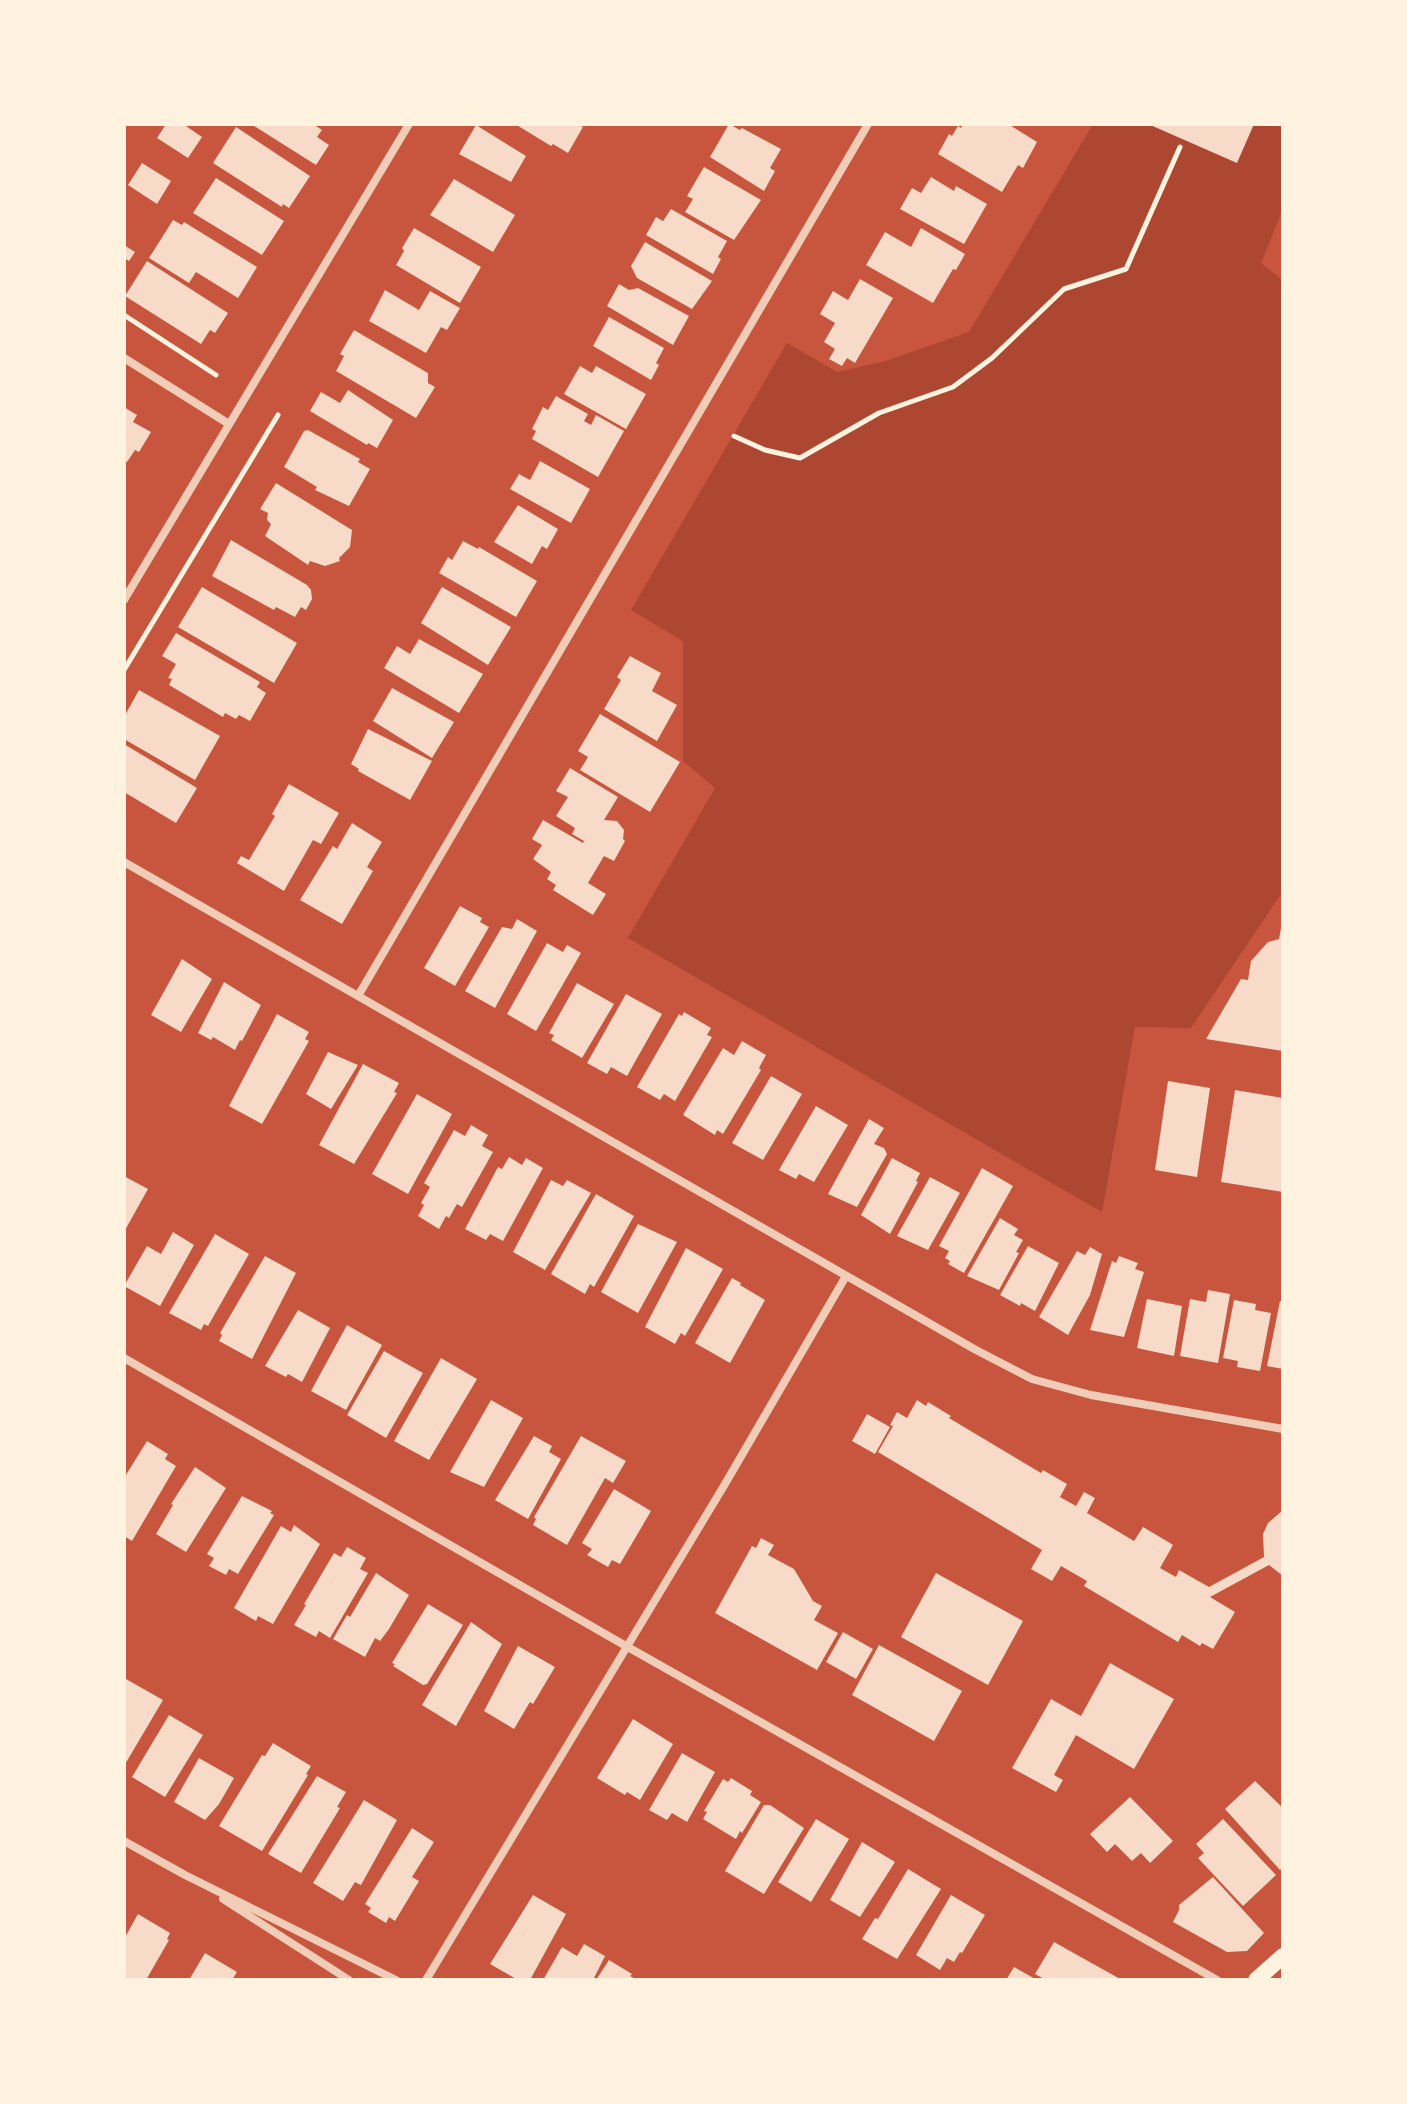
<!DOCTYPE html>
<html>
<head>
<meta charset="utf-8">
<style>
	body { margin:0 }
	#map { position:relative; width:1407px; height:2104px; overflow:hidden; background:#c8553d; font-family:Rubik,sans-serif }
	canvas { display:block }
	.frame { position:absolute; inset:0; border:126px solid #fff3e0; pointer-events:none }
</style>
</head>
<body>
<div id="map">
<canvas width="1407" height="2104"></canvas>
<div class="frame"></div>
</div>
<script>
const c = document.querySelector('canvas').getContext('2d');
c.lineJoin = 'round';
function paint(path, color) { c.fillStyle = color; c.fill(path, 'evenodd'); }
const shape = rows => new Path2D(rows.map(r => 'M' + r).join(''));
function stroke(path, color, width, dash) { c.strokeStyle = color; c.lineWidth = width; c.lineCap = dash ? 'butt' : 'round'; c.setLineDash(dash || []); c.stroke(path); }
paint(shape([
	[1093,124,1283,124,1283,209,1261,263,1283,281,1283,891,1191,1028,1135,1027,1102,1212,628,938,715,788,683,761,683,641,631,610,787,343,837,372,885,361,969,332]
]), '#ae4732');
paint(shape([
	[166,124,183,124,202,137,188,158,157,138],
	[251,124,313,124,322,130,317,137,329,145,316,165],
	[515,124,577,124,583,127,568,153,553,144,551,146],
	[729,124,740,130,742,128,781,149,770,168,775,171,764,191,710,157],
	[963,124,1008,124,1037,142,1023,168,1018,165,1002,192,938,154,949,134,952,136,958,126,961,128],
	[1148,124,1254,124,1237,163],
	[476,125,526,156,511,182,459,154],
	[236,127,310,176,289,208,283,204,282,207,213,163],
	[142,163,171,181,157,204,128,185],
	[704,167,761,200,734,240,685,212,693,199,687,196],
	[931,177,954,191,956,186,987,204,964,244,900,209,912,188,921,193],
	[216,178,284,221,262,255,193,213],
	[454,179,515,215,493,252,430,215],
	[671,209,727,241,718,257,721,259,713,274,646,235,656,217,663,221],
	[173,220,182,225,184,222,257,267,238,298,196,272,189,283,149,258],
	[414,228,481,267,460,303,396,265,404,251,402,248],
	[921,228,965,254,956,270,953,269,933,303,866,265,885,232,911,247],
	[645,242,712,281,692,309,637,278,631,266],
	[124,245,135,252,129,261,124,258],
	[147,261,228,313,215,333,210,330,201,344,125,296],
	[860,279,893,298,855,363,847,358,842,366,829,359,835,349,824,342,835,323,820,314,833,291,848,300],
	[619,284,629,290,638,288,689,316,673,345,607,306],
	[385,290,419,310,430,291,460,308,447,330,441,327,426,353,369,321],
	[609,317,664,348,656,363,659,365,651,380,593,346],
	[354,330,428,373,428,383,435,387,416,418,336,371,344,356,340,354],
	[580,366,592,373,596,366,646,394,626,429,564,394],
	[348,390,393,420,377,448,368,443,367,445,310,411,321,392,340,403],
	[556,396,588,414,584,421,591,425,596,415,624,431,598,477,532,439,536,431,532,429,543,407,548,410],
	[124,407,137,415,133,422,151,432,139,452,135,450,127,462,124,460],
	[308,430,360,459,358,462,370,469,349,506,315,490,317,487,284,467,304,431],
	[540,461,590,489,571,523,510,489,519,474,530,480],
	[276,483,352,530,350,547,339,558,340,561,325,566,310,561,308,565,265,536,271,524,267,520,268,513,260,509],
	[518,505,558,529,547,549,542,546,532,564,494,542],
	[231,540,307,585,311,590,312,599,306,610,301,607,295,617,276,607,274,610,212,576],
	[463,541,478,549,479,547,537,581,516,617,439,573,448,557,452,560],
	[202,587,297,643,274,683,178,627],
	[442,587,511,627,488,665,421,623],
	[176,633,260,682,257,687,266,693,250,721,239,715,236,719,225,713,223,717,169,685,172,679,168,678,176,664,162,656],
	[419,639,483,674,459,713,384,668,397,646,410,654],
	[630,656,661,673,652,691,677,705,657,741,604,709,621,680,617,677],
	[392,688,454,722,432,758,373,721],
	[139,690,220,736,195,780,124,739,124,717],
	[600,714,680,762,650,812,580,770,588,757,578,751],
	[368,729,432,761,410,800,358,771,359,769,351,764],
	[124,744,197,788,176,823,124,792],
	[570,768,618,797,604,820,617,821,624,830,623,839,625,841,614,861,604,856,588,883,606,894,593,915,553,890,556,885,547,879,551,872,533,859,542,845,532,839,543,820,583,843,584,841,572,834,575,828,556,816,568,797,556,791],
	[289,784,339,813,321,844,313,840,284,891,237,863,241,856,249,860,275,816,272,814],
	[352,823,382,842,367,867,373,871,342,924,300,900,333,846,337,849],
	[460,906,482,918,480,922,489,927,455,986,424,968],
	[517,919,537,931,495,1008,465,991,502,927,512,929],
	[1281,928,1283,1051,1206,1039,1241,979,1248,980,1251,961,1268,942,1279,939],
	[547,943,563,952,567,945,581,953,536,1031,507,1014],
	[182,959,212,979,181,1032,151,1015],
	[224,982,261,1005,242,1041,240,1040,235,1050,213,1037,211,1040,198,1033],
	[577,983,614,1004,582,1058,551,1040,554,1035,549,1033],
	[626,994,662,1014,627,1076,611,1067,607,1074,587,1063],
	[684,1012,711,1028,707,1035,712,1037,675,1101,664,1094,660,1100,637,1087,679,1014,682,1016],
	[277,1014,309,1032,305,1039,309,1041,262,1124,229,1106],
	[742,1041,766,1055,759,1068,761,1070,723,1134,717,1130,715,1135,683,1115,723,1048,734,1055],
	[328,1052,358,1065,331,1109,306,1094],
	[363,1064,399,1083,394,1092,397,1093,354,1164,319,1145],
	[771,1076,802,1094,763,1160,732,1143],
	[1168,1081,1210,1088,1197,1177,1155,1170],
	[1235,1090,1283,1098,1283,1192,1221,1182],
	[417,1094,452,1114,408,1194,372,1174],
	[816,1106,848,1125,814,1182,799,1174,796,1179,779,1170],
	[869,1119,884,1128,874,1144,884,1148,887,1154,857,1207,828,1194],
	[471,1125,488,1135,482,1146,493,1152,462,1207,457,1204,449,1218,446,1216,439,1229,418,1216,424,1205,421,1203,430,1187,424,1183,454,1130,465,1136],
	[509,1157,522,1165,526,1158,543,1168,503,1241,490,1234,486,1240,465,1229,498,1167,502,1169],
	[892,1158,920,1173,916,1181,918,1182,890,1234,861,1215],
	[982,1168,1013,1186,964,1273,948,1264,950,1261,945,1258,949,1251,939,1246],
	[124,1176,148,1189,124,1232],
	[930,1177,960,1193,928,1250,897,1236],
	[551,1180,563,1186,567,1180,591,1193,545,1270,513,1252],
	[596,1194,634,1216,594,1287,590,1284,585,1294,551,1274],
	[1000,1218,1018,1229,1014,1235,1023,1240,1016,1252,1019,1253,999,1290,967,1276],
	[638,1224,677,1242,638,1313,601,1292],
	[173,1232,194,1245,160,1306,124,1286,147,1246,161,1254],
	[215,1234,249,1254,208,1326,204,1324,201,1330,169,1313],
	[1028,1246,1059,1263,1035,1311,1021,1303,1020,1306,1000,1295],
	[1090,1247,1102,1254,1090,1295,1068,1335,1039,1317,1077,1251,1085,1255],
	[686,1248,723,1269,685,1336,681,1333,675,1344,645,1327],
	[265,1256,296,1273,252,1359,219,1341,222,1335,220,1333],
	[1119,1256,1138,1263,1135,1269,1144,1272,1124,1337,1090,1330,1112,1261,1116,1263],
	[732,1278,741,1283,740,1285,765,1300,730,1363,695,1343],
	[1208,1290,1230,1294,1218,1363,1180,1356,1190,1299,1206,1302],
	[1147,1299,1182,1306,1174,1356,1137,1348],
	[1234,1300,1256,1304,1255,1310,1271,1313,1260,1371,1237,1367,1238,1361,1223,1358],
	[1280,1301,1283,1301,1283,1369,1267,1366],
	[298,1310,330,1328,302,1382,288,1374,286,1377,265,1366],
	[347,1325,382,1345,346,1410,311,1391],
	[384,1351,423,1373,386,1438,347,1415],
	[441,1358,477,1379,429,1460,394,1441],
	[491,1400,523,1418,484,1487,450,1472],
	[917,1400,926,1406,928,1402,951,1416,949,1418,1041,1473,1043,1470,1067,1484,1060,1497,1076,1506,1084,1492,1095,1498,1087,1513,1134,1541,1143,1527,1170,1543,1173,1545,1160,1568,1176,1577,1179,1570,1209,1587,1264,1557,1263,1534,1268,1523,1283,1510,1283,1576,1269,1565,1210,1597,1235,1612,1213,1649,1202,1643,1200,1646,1182,1635,1178,1642,1084,1586,1087,1581,1061,1566,1052,1581,1031,1569,1042,1550,878,1452,893,1426,890,1425,897,1412,907,1418],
	[867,1414,890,1427,875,1454,852,1441],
	[534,1436,552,1446,549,1452,561,1459,528,1519,495,1500],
	[581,1436,626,1461,613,1483,605,1478,567,1545,533,1525,536,1519,534,1517],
	[147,1441,168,1454,165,1459,176,1466,132,1541,124,1536,124,1478],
	[195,1467,226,1488,186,1552,156,1534,173,1505,171,1504],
	[614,1489,651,1511,620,1564,612,1560,608,1567,587,1555,592,1549,582,1543],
	[242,1496,272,1511,270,1513,274,1515,238,1574,229,1569,226,1575,209,1566,214,1558,207,1554],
	[294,1525,320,1544,273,1624,258,1616,256,1621,234,1608,281,1526,291,1532],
	[761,1538,774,1545,768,1555,794,1569,813,1601,822,1606,814,1620,838,1633,817,1670,715,1613,752,1546,756,1548],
	[347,1547,366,1558,360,1569,368,1573,330,1638,319,1631,316,1637,294,1625,306,1605,304,1604,334,1553,341,1557],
	[376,1573,409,1595,389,1629,380,1641,375,1638,365,1657,333,1639,347,1615,350,1617],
	[936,1573,1023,1621,988,1685,901,1637],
	[428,1604,463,1625,427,1684,423,1685,393,1666,395,1664,392,1663],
	[471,1622,502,1644,456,1726,422,1705],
	[843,1632,873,1649,856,1679,826,1662],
	[879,1645,962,1691,934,1741,852,1695],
	[518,1646,555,1667,533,1704,530,1702,514,1729,484,1711],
	[1110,1663,1174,1699,1134,1769,1076,1735,1054,1775,1063,1780,1056,1792,1012,1768,1051,1699,1081,1716],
	[126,1679,163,1700,124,1766,124,1683],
	[169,1715,203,1735,165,1797,132,1777],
	[633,1719,673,1744,640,1800,627,1792,625,1795,597,1778],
	[273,1743,311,1766,306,1774,308,1775,262,1851,219,1826,262,1755,265,1756],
	[682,1753,715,1772,687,1822,672,1813,667,1820,649,1810],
	[199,1758,234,1778,219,1804,205,1820,174,1802],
	[317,1776,346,1792,337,1807,340,1808,301,1873,268,1854],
	[731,1778,752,1791,750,1795,761,1802,742,1833,740,1831,736,1839,703,1819,707,1812,704,1811,723,1779,728,1782],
	[1255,1781,1283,1808,1283,1867,1280,1870,1225,1809],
	[1130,1797,1173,1841,1150,1863,1141,1853,1132,1861,1115,1844,1107,1852,1090,1834],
	[364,1800,397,1820,361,1885,355,1882,343,1901,313,1883],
	[764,1805,770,1805,804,1828,764,1894,725,1871],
	[816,1819,849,1839,811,1902,778,1882],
	[1223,1819,1276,1875,1243,1906,1198,1858,1204,1853,1196,1844],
	[412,1828,434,1842,412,1877,419,1881,395,1921,389,1917,386,1923,368,1912,371,1908,365,1904],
	[862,1842,895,1862,860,1917,830,1900],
	[908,1869,941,1889,897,1959,862,1939,875,1918,878,1919],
	[1213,1877,1264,1933,1247,1951,1227,1952,1173,1922,1179,1910,1179,1905],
	[533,1895,566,1914,530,1980,518,1980,490,1964],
	[951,1895,985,1915,962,1953,960,1952,954,1962,947,1958,940,1970,916,1955],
	[138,1914,170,1933,167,1939,169,1940,146,1980,124,1980,124,1939],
	[1054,1942,1122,1980,1046,1980,1035,1974],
	[584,1944,605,1956,593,1980,543,1980,562,1947,577,1956],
	[205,1953,237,1972,232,1980,189,1980],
	[609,1960,632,1974,630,1976,637,1980,596,1980],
	[1014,1967,1037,1980,1006,1980]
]), '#f7dbc8');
stroke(shape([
	[124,315,216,375],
	[734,436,765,450,800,458,879,413,953,387,992,358,1064,289,1126,269,1180,147],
	[124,670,278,415]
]), '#fff3e0', 5);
stroke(shape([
	[124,358,229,424],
	[124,600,409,124],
	[124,862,976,1350,1032,1379,1091,1395,1283,1429],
	[358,996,868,124],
	[124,1358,626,1646,1217,1980],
	[124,1841,185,1875,396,1980],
	[223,1899,349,1980],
	[426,1980,725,1484,846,1276]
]), '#f1ccb7', 8);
stroke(shape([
	[1256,1980,1283,1956]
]), '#fff3e0', 16);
</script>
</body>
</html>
